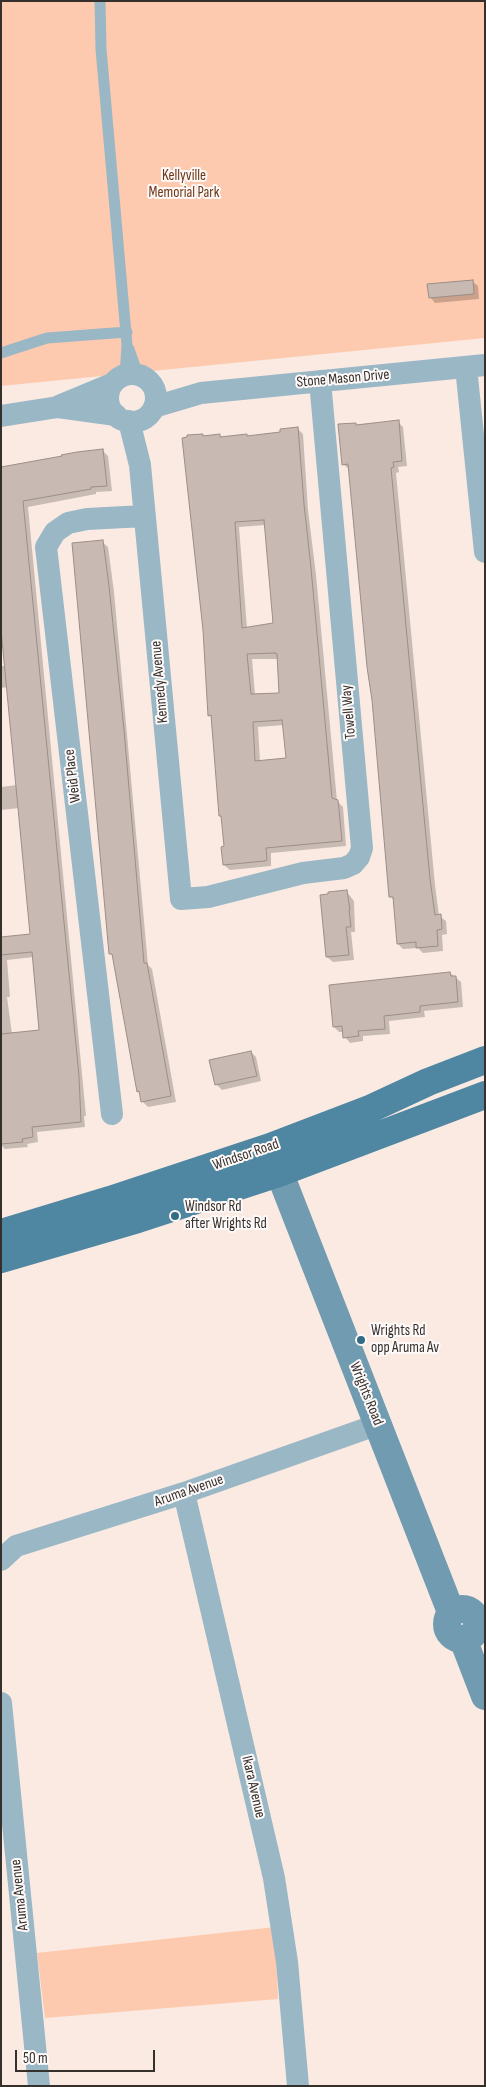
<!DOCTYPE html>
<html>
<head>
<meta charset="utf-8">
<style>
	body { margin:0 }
	#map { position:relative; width:486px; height:2087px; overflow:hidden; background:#faeae2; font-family:"Sofia Sans Condensed",sans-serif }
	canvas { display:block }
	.frame { position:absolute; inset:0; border:2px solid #36302d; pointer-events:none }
	.scale { position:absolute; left:15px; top:2050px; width:140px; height:22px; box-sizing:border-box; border:2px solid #36302d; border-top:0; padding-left:6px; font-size:15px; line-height:18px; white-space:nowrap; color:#36302d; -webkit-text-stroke:4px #fefaf9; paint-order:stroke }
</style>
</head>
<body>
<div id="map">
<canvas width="486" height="2087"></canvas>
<div class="frame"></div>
<div class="scale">50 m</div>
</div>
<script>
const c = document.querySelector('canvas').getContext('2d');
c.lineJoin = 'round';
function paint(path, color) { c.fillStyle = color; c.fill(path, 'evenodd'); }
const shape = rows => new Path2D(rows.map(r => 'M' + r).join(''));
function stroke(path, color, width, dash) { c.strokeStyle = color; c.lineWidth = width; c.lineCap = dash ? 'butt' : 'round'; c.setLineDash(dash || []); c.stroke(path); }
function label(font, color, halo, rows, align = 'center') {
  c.font = font + ' "Sofia Sans Condensed",sans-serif'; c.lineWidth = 4; c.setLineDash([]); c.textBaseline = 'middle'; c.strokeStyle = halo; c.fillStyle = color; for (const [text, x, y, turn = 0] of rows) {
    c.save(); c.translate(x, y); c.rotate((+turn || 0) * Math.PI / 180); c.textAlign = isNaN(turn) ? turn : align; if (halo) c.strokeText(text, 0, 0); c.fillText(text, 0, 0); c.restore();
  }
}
paint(shape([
	[1,1,485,1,485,338,1,386],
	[275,1927,278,1999,45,2018,37,1953]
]), '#fecaaf');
paint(shape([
	[472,281,478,286,479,299,435,303,430,297],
	[398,422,403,427,407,466,398,467,399,472,396,473,435,885,439,916,446,921,447,934,442,935,443,951,423,953,418,948,403,949,398,944,395,901,391,897,373,700,350,470,343,464,357,426],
	[298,429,303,434,308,510,316,575,337,801,343,807,346,846,271,853,271,866,230,870,224,865,225,848,222,819,220,816,212,718,209,715,204,437,219,435,222,438,246,435,248,437,281,434],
	[266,525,274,625,247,628,239,527],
	[252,659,278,659,281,694,255,695],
	[284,725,287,759,260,762,258,727],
	[103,451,108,456,112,491,96,492,96,494,28,507,86,1116,84,1116,85,1127,37,1132,38,1142,27,1144,28,1147,5,1149,1,1145,1,927,2,938,32,935,19,808,1,810,1,787,17,785,8,687,1,688,1,666,6,666,1,468],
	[34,957,41,1031,12,1034,7,997,10,997,7,960],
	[102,542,108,547,114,592,148,965,152,969,176,1102,148,1107,142,1101,141,1094,138,1091,114,956,110,953],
	[346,891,354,901,355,932,351,932,354,960,333,962,327,957,330,895],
	[450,973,461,982,463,1007,424,1011,425,1017,389,1021,390,1034,363,1036,363,1041,350,1043,345,1037,344,1032,339,1032,334,1027],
	[251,1052,256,1057,261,1081,222,1090,216,1084]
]), '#0003');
const building = shape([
	[473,280,474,294,429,298,427,284,473,280],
	[399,420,402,461,393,462,394,467,391,468,430,879,435,915,441,914,442,929,437,930,438,946,416,948,416,942,397,944,393,897,389,897,372,700,367,667,348,464,342,465,338,424,356,423,356,425,399,420],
	[298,427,304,504,311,568,332,798,338,800,342,841,266,848,267,860,265,861,223,865,221,847,224,846,221,816,219,816,211,715,208,716,203,630,182,438,187,437,187,435,203,434,203,436,220,434,220,437,247,434,247,436,280,432,280,429,298,427],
	[264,520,273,623,242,628,235,522,264,520],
	[275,653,277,654,279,693,251,694,247,654,275,653],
	[282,720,286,758,255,761,253,722,282,720],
	[103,449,107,486,91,487,91,489,23,501,79,1076,81,1122,32,1127,33,1137,22,1139,23,1142,1,1144,1,1034,39,1030,32,952,1,955,1,937,30,934,1,630,1,467,62,456,61,455,77,452,103,449],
	[103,540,109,586,124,730,144,963,147,963,171,1096,141,1102,139,1091,137,1092,112,954,109,954,72,543,103,540],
	[347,890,350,910,349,910,351,927,346,927,349,955,326,957,320,895,328,894,328,892,347,890],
	[450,972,451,976,456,976,458,1002,420,1006,420,1012,384,1016,385,1029,358,1031,359,1036,343,1038,342,1026,333,1027,329,985,450,972],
	[251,1051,257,1076,215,1085,209,1060,251,1051]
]);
paint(building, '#c8b9b2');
stroke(building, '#9c8e87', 1);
stroke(shape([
	[100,1,101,49,127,345,125,375],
	[129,349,138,375],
	[1,353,47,338,127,332]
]), '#9ab7c6', 11);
stroke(shape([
	[466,367,485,552],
	'108 398a24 24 0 1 1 48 0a24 24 0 1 1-48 0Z',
	[59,406,112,384],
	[154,407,201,393,485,365],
	[1,416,58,407,116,415],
	[129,421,140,465,181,899,208,897,303,873,344,868,353,864,359,857,362,848,320,381],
	[112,1114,46,547,55,532,68,523,87,519,144,516],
	[184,1493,274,1878,287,1962,298,2086],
	[1,1560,16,1546,184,1493,379,1424],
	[477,1619,485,1616],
	[1,1703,39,2086]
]), '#9ab7c6', 22);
stroke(shape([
	[271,1151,451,1612],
	'447 1624a15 15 0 1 1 30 0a15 15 0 1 1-30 0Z',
	[463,1639,485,1696]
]), '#709bb1', 28);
stroke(shape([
	[1,1233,110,1200,270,1147,372,1108,428,1082,485,1060],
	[1,1259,138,1219,279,1173,485,1095]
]), '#4f87a2', 28);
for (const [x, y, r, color] of [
	[175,1216,5,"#326b85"],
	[361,1340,5,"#326b85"]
]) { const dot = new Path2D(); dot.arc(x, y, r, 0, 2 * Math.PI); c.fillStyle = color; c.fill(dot); stroke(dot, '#fefaf9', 2); }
label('15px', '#6d3513', '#fefaf9', [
	["Kellyville",184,176],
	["Memorial Park",184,193]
]);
label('15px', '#36302d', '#fefaf9', [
	["Stone Mason Drive",343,379,-5],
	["Kennedy Avenue",160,682,-95],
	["Towell Way",349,712,-95],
	["Weid Place",73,776,-97],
	["Windsor Road",246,1155,-19],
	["Wrights Road",366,1394,68],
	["Aruma Avenue",189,1491,-19],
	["Ikara Avenue",253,1787,77],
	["Aruma Avenue",20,1895,-96]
]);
label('15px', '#36302d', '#fefaf9', [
	["Windsor Rd",185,1207],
	["after Wrights Rd",185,1224],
	["Wrights Rd",371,1331],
	["opp Aruma Av",371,1348]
], 'left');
</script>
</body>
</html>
